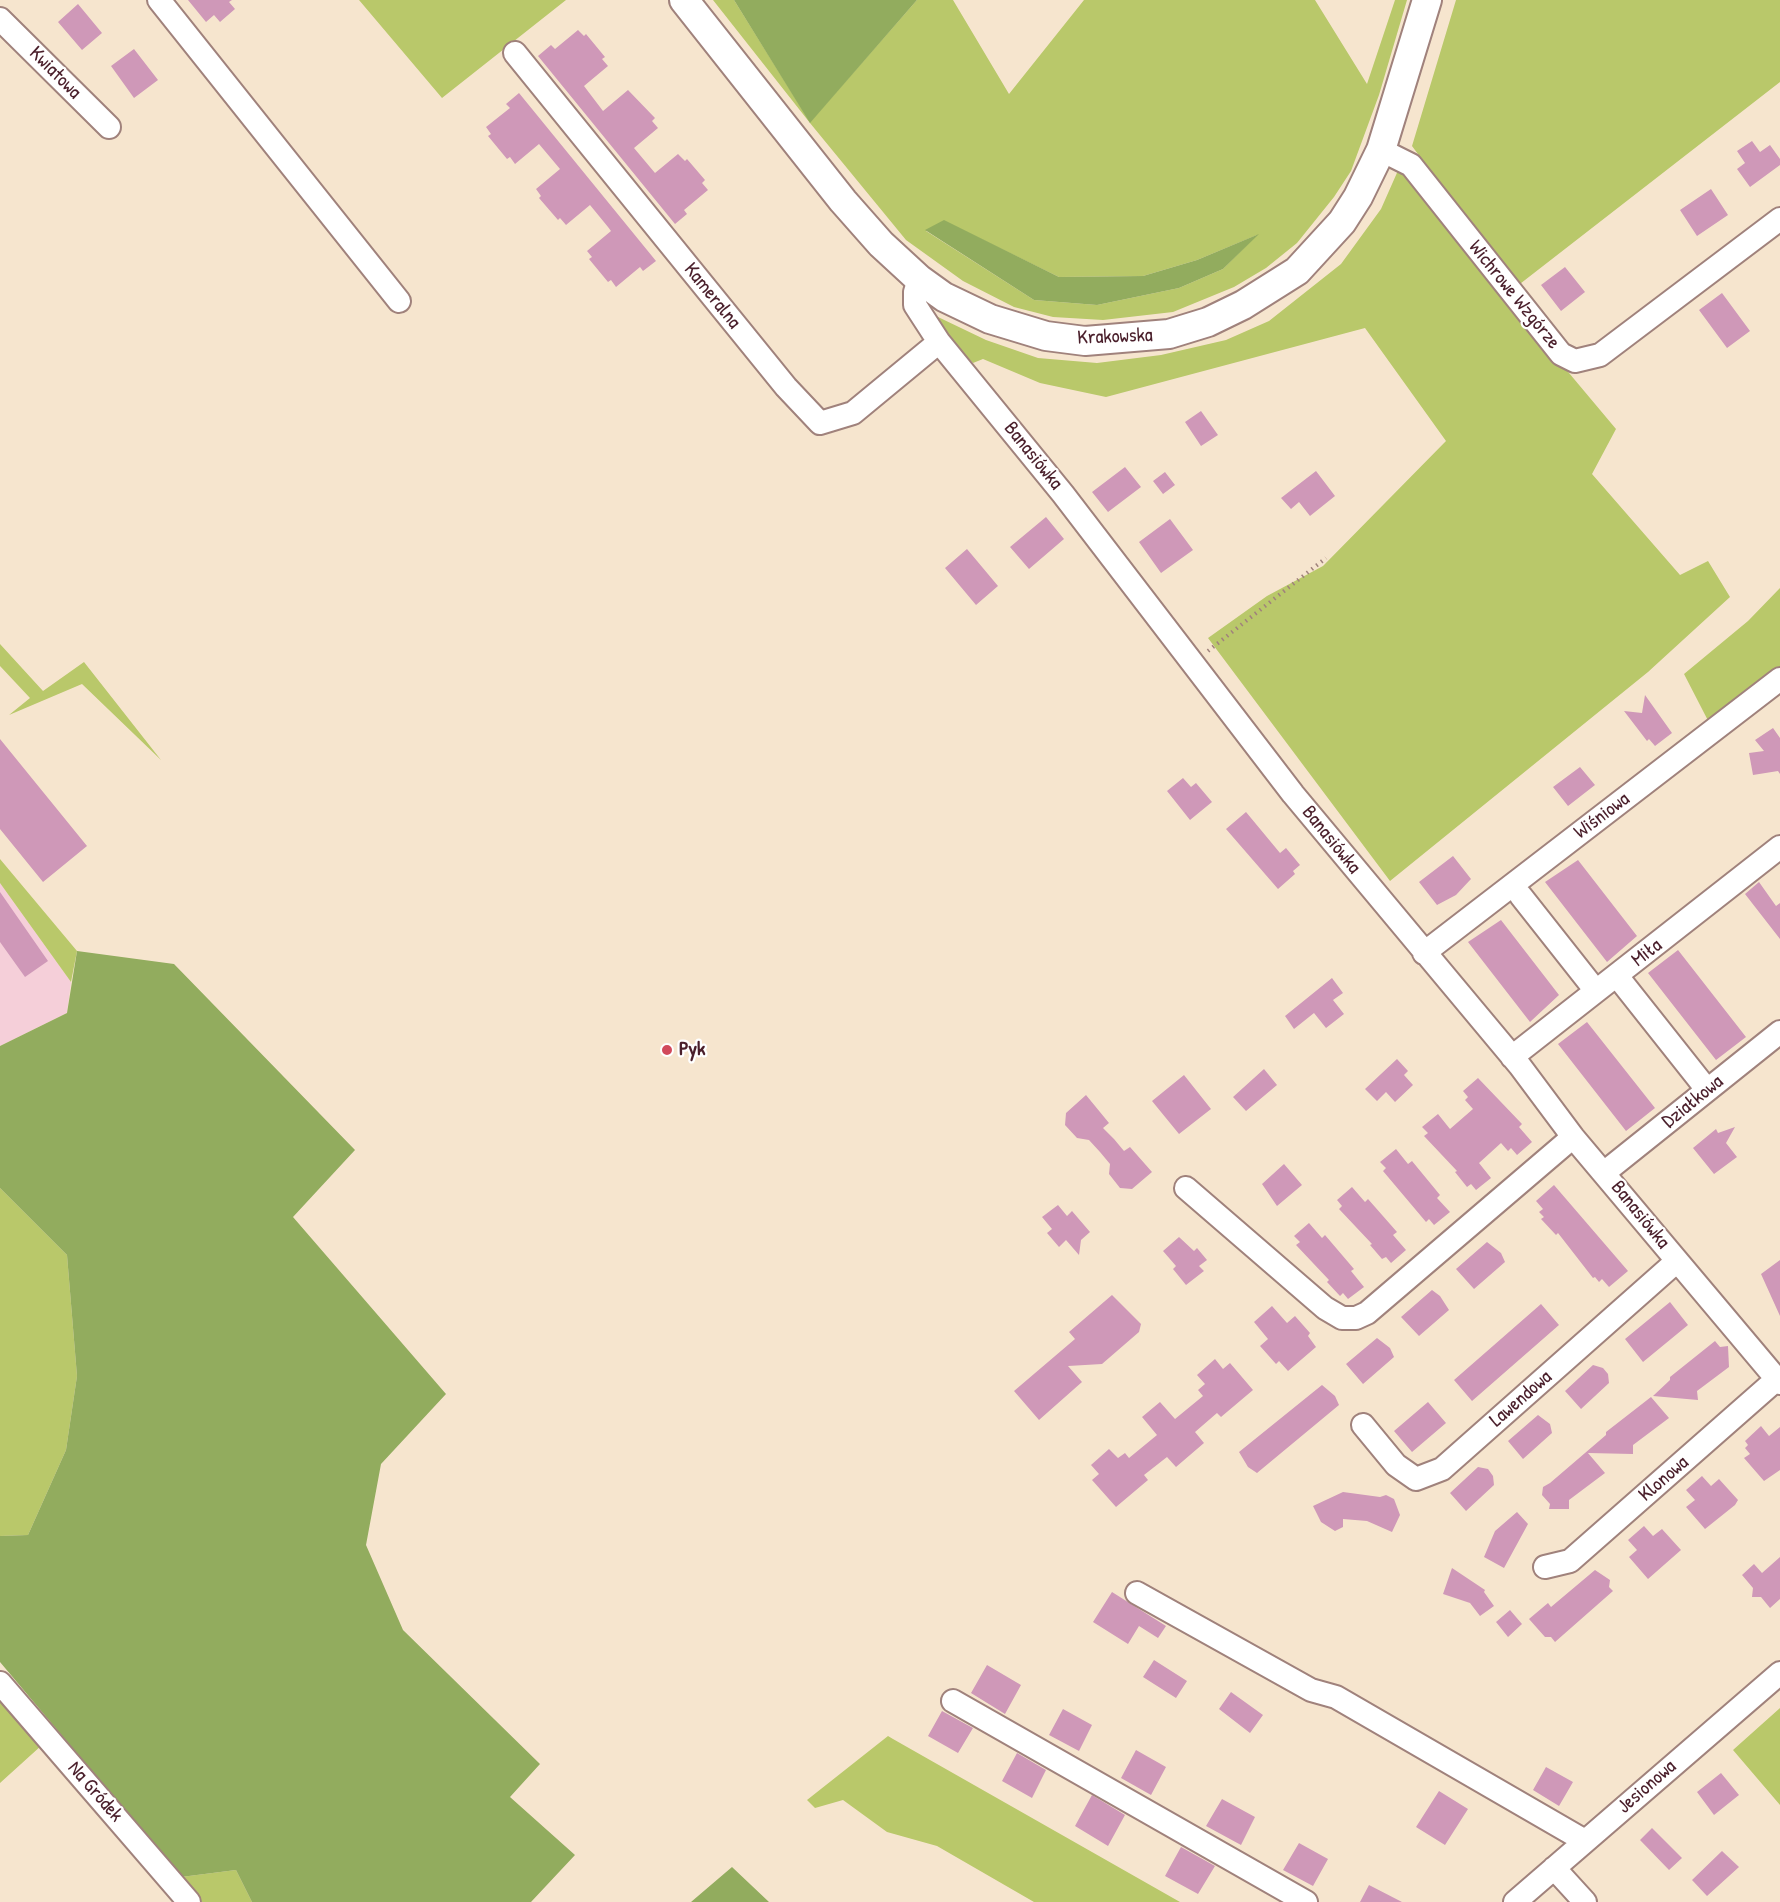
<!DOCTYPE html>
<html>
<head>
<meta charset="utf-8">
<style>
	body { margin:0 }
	canvas { display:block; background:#f6e5ce }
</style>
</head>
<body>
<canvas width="1780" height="1902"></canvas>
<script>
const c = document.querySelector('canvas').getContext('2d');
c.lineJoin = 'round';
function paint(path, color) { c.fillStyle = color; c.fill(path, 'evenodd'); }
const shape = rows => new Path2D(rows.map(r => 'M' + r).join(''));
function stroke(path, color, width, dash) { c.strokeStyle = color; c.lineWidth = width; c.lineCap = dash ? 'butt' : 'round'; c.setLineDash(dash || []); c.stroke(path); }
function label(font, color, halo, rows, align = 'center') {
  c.font = font + ' "Patrick Hand",sans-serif'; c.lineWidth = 4.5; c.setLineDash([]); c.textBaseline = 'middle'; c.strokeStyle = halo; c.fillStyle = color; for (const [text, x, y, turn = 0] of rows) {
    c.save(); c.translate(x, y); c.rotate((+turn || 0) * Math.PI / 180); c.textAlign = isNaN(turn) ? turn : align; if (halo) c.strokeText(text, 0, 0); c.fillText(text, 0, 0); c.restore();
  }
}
paint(shape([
	[0,883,71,982,67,1013,0,1046]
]), '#f5cfd9');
paint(shape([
	[359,0,566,0,442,98],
	[713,0,734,0,810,122,917,0,953,0,1009,94,1084,0,1315,0,1367,84,1395,0,1407,0,1379,95,1351,171,1334,197,1297,243,1266,268,1234,287,1173,312,1103,320,1053,317,1014,307,963,281,906,240,810,123],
	[944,221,1059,277,1143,276,1197,260,1257,235,1223,269,1179,288,1097,305,1034,300,926,231],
	[1456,0,1780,0,1780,82,1516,287,1412,146],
	[1400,166,1418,193,1616,429,1592,474,1680,575,1708,561,1730,597,1648,672,1390,881,1208,638,1267,596,1323,566,1446,441,1365,328,1106,397,1040,383,983,359,973,363,934,324,938,317,986,340,1038,358,1097,363,1161,355,1226,340,1269,321,1341,264,1381,209],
	[1780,588,1780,689,1717,738,1684,674,1748,621],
	[0,644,43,691,84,662,161,760,82,684,9,715,30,698,0,666],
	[0,859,77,951,71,982,0,883],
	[0,1188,67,1255,77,1376,66,1450,28,1535,0,1536],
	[0,1695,42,1745,0,1783],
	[1780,1708,1780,1805,1733,1750],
	[888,1736,893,1739,1180,1902,1034,1902,937,1846,887,1832,843,1800,815,1808,807,1800],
	[236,1870,252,1902,202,1902,181,1877]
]), '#b9c86a');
paint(shape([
	[734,0,917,0,810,123],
	[944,220,1059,277,1143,276,1197,260,1259,234,1223,269,1179,288,1097,305,1034,300,925,230],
	[77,951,174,964,355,1150,293,1217,446,1394,381,1464,366,1545,403,1630,540,1764,510,1797,575,1855,531,1902,252,1902,236,1870,181,1877,0,1662,0,1536,28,1535,66,1450,77,1376,67,1255,0,1188,0,1046,67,1013],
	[732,1867,769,1902,691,1902]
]), '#92ac5e');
paint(shape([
	[188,0,232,0,229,2,235,9,220,22,214,15,206,22],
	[78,4,102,33,82,50,58,22],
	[578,30,584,36,586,34,605,57,602,59,608,66,584,86,603,111,628,90,655,118,652,121,658,128,634,148,655,173,678,154,685,161,687,159,705,180,702,183,708,190,684,210,687,214,675,224,538,56,551,45,555,49],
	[134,49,158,80,134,98,111,66],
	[519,93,656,261,643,271,640,267,616,287,611,280,608,282,589,259,592,257,587,251,611,231,608,227,590,205,566,225,560,218,558,220,539,198,541,196,536,189,560,169,539,144,515,164,510,157,507,159,488,136,491,134,486,127,510,108,506,104],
	[1752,141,1760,152,1770,145,1780,159,1780,165,1750,187,1737,169,1745,163,1737,151],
	[1711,189,1728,215,1697,236,1680,210],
	[1565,267,1585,292,1561,311,1541,285],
	[1722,293,1750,331,1727,348,1699,310],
	[1201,411,1218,435,1201,446,1185,422],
	[1125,467,1141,487,1108,512,1092,492],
	[1316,471,1335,496,1310,516,1299,502,1291,509,1281,498],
	[1165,472,1175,485,1163,494,1153,481],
	[1046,517,1064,539,1029,569,1010,547],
	[1170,519,1193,550,1161,573,1139,542],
	[967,549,998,586,976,605,945,568],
	[1645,695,1672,733,1655,746,1649,739,1647,741,1624,711,1642,713],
	[1773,728,1780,738,1780,774,1778,771,1753,775,1749,753,1764,751,1755,740],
	[0,739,87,846,43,882,0,829],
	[1580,767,1595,785,1568,806,1553,787],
	[1183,778,1191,787,1196,783,1212,802,1190,820,1167,791],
	[1246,812,1280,853,1286,848,1300,865,1293,871,1295,874,1278,889,1226,829],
	[1453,856,1471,879,1456,895,1437,905,1419,882],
	[1578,860,1637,936,1607,962,1545,882],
	[1759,882,1776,906,1780,903,1780,939,1745,894],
	[0,892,48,961,25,977,0,942],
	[1501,920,1559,995,1530,1022,1468,942],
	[1678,950,1746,1037,1716,1060,1648,973],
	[1332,978,1343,993,1333,1000,1344,1014,1326,1028,1314,1013,1294,1029,1285,1016],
	[1587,1022,1655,1108,1626,1131,1558,1044],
	[1397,1059,1408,1071,1404,1075,1413,1085,1395,1102,1386,1092,1377,1101,1365,1089],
	[1264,1069,1277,1085,1246,1111,1233,1097],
	[1184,1075,1211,1109,1179,1134,1152,1101],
	[1478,1078,1522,1124,1519,1127,1532,1142,1517,1155,1511,1148,1508,1151,1501,1143,1479,1163,1491,1178,1476,1190,1471,1184,1467,1187,1455,1172,1457,1171,1424,1136,1428,1133,1422,1127,1438,1114,1450,1129,1473,1109,1465,1100,1468,1097,1463,1091],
	[1086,1095,1109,1123,1103,1128,1114,1139,1124,1151,1130,1147,1152,1172,1132,1189,1120,1188,1109,1174,1110,1164,1100,1152,1089,1140,1077,1138,1065,1125,1066,1113],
	[1735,1127,1726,1143,1737,1157,1714,1174,1693,1148,1716,1129,1718,1133],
	[1396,1149,1408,1164,1412,1161,1440,1195,1437,1198,1450,1212,1434,1225,1429,1219,1426,1222,1383,1171,1386,1168,1380,1162],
	[1284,1164,1302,1185,1277,1206,1262,1184],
	[1554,1185,1628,1271,1609,1287,1602,1279,1599,1282,1595,1277,1593,1278,1558,1233,1556,1235,1541,1219,1544,1217,1539,1212,1543,1209,1536,1201],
	[1352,1187,1365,1202,1368,1199,1397,1232,1393,1235,1406,1250,1391,1263,1386,1257,1382,1259,1370,1245,1372,1244,1339,1209,1342,1206,1337,1200],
	[1058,1205,1067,1216,1072,1211,1090,1232,1081,1240,1079,1255,1066,1240,1059,1247,1047,1233,1052,1229,1042,1217],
	[1309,1223,1322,1238,1325,1235,1354,1269,1351,1271,1364,1287,1348,1299,1343,1293,1340,1296,1327,1282,1329,1280,1296,1245,1300,1242,1294,1236],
	[1179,1237,1194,1251,1197,1248,1207,1260,1199,1266,1204,1271,1186,1285,1173,1269,1176,1266,1163,1251],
	[1487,1242,1501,1253,1505,1262,1474,1289,1456,1269],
	[1780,1260,1780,1316,1761,1274],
	[1432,1290,1440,1296,1449,1310,1419,1336,1401,1317],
	[1112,1295,1141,1324,1139,1332,1102,1364,1068,1366,1082,1382,1039,1420,1014,1391,1075,1339,1069,1332],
	[1670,1302,1688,1325,1643,1362,1625,1339],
	[1541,1304,1559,1325,1472,1401,1454,1380],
	[1272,1306,1287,1323,1295,1316,1310,1333,1308,1336,1316,1347,1288,1371,1279,1361,1276,1364,1260,1346,1268,1339,1254,1322],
	[1377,1338,1390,1348,1394,1357,1363,1384,1346,1364],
	[1715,1341,1720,1347,1728,1346,1729,1367,1697,1391,1698,1400,1653,1396,1670,1380,1670,1377],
	[1215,1359,1223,1369,1230,1363,1253,1390,1221,1417,1217,1413,1195,1432,1204,1443,1176,1467,1167,1457,1144,1475,1148,1480,1116,1507,1092,1480,1099,1474,1091,1465,1109,1449,1118,1458,1125,1453,1129,1458,1157,1435,1142,1417,1160,1402,1175,1419,1203,1396,1198,1390,1205,1384,1197,1375],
	[1593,1365,1603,1368,1608,1374,1609,1383,1581,1409,1565,1391],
	[1322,1385,1335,1396,1339,1405,1257,1473,1248,1467,1239,1452],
	[1651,1397,1669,1418,1633,1445,1633,1454,1588,1453,1605,1473,1569,1500,1569,1509,1549,1509,1550,1504,1542,1495,1543,1487,1550,1483,1606,1435,1606,1432],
	[1428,1402,1446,1423,1412,1452,1394,1431],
	[1538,1415,1550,1424,1552,1433,1523,1459,1508,1441],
	[1761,1426,1769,1436,1780,1427,1780,1470,1764,1481,1744,1458,1750,1454,1745,1448,1748,1445,1745,1441],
	[1478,1467,1488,1469,1493,1476,1494,1485,1466,1511,1450,1493],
	[1702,1476,1711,1486,1719,1479,1738,1500,1735,1505,1705,1529,1686,1507,1695,1500,1686,1490],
	[1343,1492,1380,1497,1386,1495,1394,1499,1400,1515,1392,1532,1367,1521,1343,1519,1343,1527,1335,1531,1321,1522,1313,1506],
	[1517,1512,1528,1524,1504,1568,1484,1557,1495,1531],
	[1644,1526,1653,1536,1662,1529,1681,1550,1648,1579,1629,1557,1637,1550,1628,1540],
	[1780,1557,1780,1599,1770,1608,1761,1597,1752,1597,1753,1588,1742,1575,1754,1564,1762,1573],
	[1452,1568,1485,1590,1484,1592,1494,1606,1480,1616,1470,1603,1443,1594],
	[1595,1570,1610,1580,1609,1587,1613,1591,1555,1642,1551,1637,1545,1637,1529,1619,1548,1603,1551,1607],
	[1112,1592,1166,1626,1158,1638,1139,1626,1128,1644,1093,1622],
	[1510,1610,1522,1624,1508,1637,1496,1622],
	[1154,1660,1187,1681,1176,1698,1143,1677],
	[987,1665,1021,1685,1005,1714,971,1693],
	[1231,1692,1263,1715,1250,1733,1219,1709],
	[1063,1709,1092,1725,1079,1751,1049,1735],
	[942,1711,973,1728,958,1753,928,1736],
	[1136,1750,1166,1767,1151,1795,1121,1778],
	[1017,1753,1046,1770,1032,1798,1002,1781],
	[1546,1767,1573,1782,1559,1806,1533,1790],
	[1721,1773,1739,1795,1714,1815,1697,1792],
	[1439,1791,1468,1809,1445,1845,1416,1827],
	[1092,1795,1125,1815,1108,1846,1075,1826],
	[1222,1799,1255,1817,1241,1845,1206,1826],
	[1652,1828,1682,1858,1669,1870,1640,1840],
	[1299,1843,1328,1859,1313,1886,1283,1870],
	[1181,1847,1215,1866,1198,1894,1165,1876],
	[1722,1851,1739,1867,1707,1896,1692,1880],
	[1369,1885,1402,1902,1360,1902]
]), '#cf98b8');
const minor = shape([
	[159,0,399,301],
	[0,19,109,127],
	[515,53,786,387,820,423,853,413,939,342],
	[1381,150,1411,165,1561,354,1575,361,1600,355,1780,219],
	[919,279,915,292,915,305,939,342,1063,494,1293,794,1520,1066,1573,1137,1780,1383],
	[1521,896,1596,991],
	[1424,953,1780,679],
	[1617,976,1701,1082],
	[1512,1057,1780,847],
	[1605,1172,1780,1032],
	[1186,1188,1325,1308,1342,1318,1356,1318,1367,1313,1573,1137],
	[1363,1425,1396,1465,1416,1479,1442,1469,1677,1261],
	[1545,1567,1570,1561,1777,1379],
	[1137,1593,1311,1690,1336,1697,1585,1841],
	[0,1683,189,1902],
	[953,1701,1306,1902],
	[1554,1868,1585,1902],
	[1515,1902,1780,1673]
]);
const major = shape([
	[684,0,843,201,881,244,919,279,944,297,990,319,1046,336,1085,341,1169,334,1208,322,1243,305,1297,271,1342,222,1358,197,1381,150,1427,0]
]);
stroke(minor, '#a0827c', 26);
stroke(major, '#a0827c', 32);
stroke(shape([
	[1208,651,1326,558]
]), '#a0827c', 4, [1.5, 4.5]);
stroke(minor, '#fff', 22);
stroke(major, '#fff', 28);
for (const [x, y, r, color] of [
	[667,1050,6,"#d1495b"]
]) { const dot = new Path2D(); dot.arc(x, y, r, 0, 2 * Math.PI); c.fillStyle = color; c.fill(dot); stroke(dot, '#fff', 2); }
label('20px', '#4a1f2b', '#fff', [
	["Kwiatowa",55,73,45],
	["Wichrowe Wzgórze",1514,295,51],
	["Kameralna",712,296,51],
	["Krakowska",1115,337,-2],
	["Banasiówka",1033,456,51],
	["Wiśniowa",1602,816,-37],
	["Banasiówka",1331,840,51],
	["Miła",1647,953,-38],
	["Działkowa",1693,1102,-39],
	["Banasiówka",1640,1215,51],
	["Lawendowa",1521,1399,-41],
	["Klonowa",1664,1479,-41],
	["Jesionowa",1647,1787,-41],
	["Na Gródek",95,1792,49]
]);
label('bold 20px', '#4a1f2b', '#fff', [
	["Pyk",679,1050]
], 'left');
</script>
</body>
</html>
